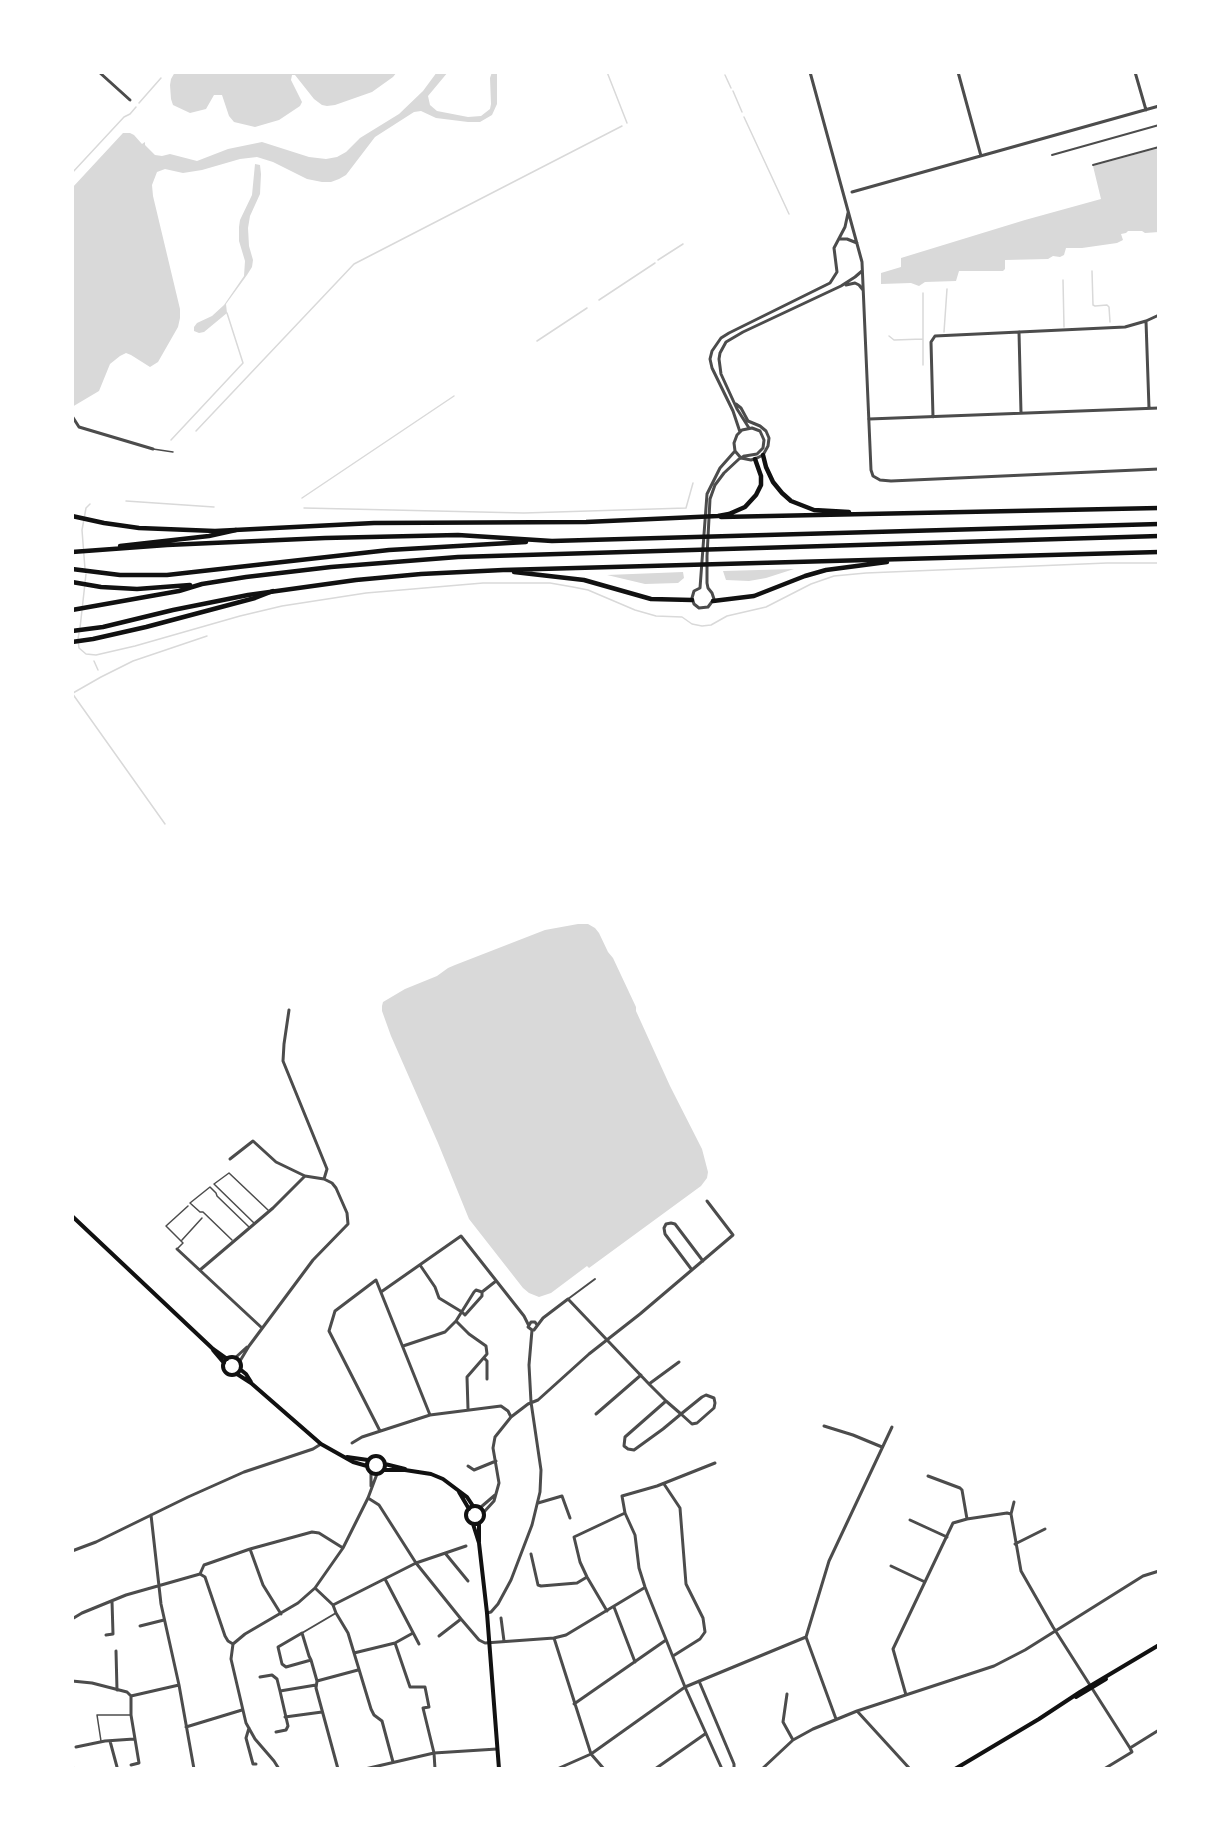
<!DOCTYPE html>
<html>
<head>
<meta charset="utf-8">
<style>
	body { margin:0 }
	#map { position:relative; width:1231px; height:1841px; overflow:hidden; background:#fff; font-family:Bitter,serif }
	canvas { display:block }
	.frame { position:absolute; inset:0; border:74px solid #fff; pointer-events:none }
</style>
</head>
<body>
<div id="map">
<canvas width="1231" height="1841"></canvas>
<div class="frame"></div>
</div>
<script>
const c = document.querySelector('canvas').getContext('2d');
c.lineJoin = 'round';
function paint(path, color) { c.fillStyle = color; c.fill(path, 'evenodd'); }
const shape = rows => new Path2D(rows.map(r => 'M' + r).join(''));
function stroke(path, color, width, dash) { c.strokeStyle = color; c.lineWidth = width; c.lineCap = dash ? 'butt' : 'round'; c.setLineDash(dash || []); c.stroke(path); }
paint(shape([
	[175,72,397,72,393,77,372,92,335,105,327,106,322,105,314,99,295,75,292,75,291,80,302,102,300,106,279,120,255,127,234,122,229,116,222,95,214,95,206,109,190,113,173,105,171,99,170,85,171,79],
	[437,72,448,72,428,96,430,105,437,111,468,117,481,116,490,109,491,104,490,78,492,72,497,72,497,104,492,115,480,122,468,122,436,118,421,111,414,112,375,137,346,175,339,179,331,182,322,182,307,179,273,162,257,157,240,159,202,170,183,173,165,169,157,172,152,185,153,196,180,309,180,318,178,327,158,362,150,367,131,355,126,353,120,356,110,364,99,391,72,407,72,188,123,133,130,133,134,135,142,144,145,142,145,145,155,155,162,156,170,154,197,161,228,149,262,142,309,157,326,159,337,157,346,152,360,138,399,114,423,91],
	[1159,148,1159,232,1145,233,1142,231,1128,231,1126,233,1121,234,1123,240,1117,243,1082,248,1066,248,1064,255,1060,257,1053,256,1048,259,1005,260,1005,269,1003,271,959,271,956,281,925,282,919,286,911,283,881,284,881,273,901,267,901,258,1025,220,1101,199,1093,166],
	[255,164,260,165,261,174,260,194,250,216,248,228,249,246,253,260,252,267,247,275,226,304,227,313,204,332,199,333,194,331,194,327,197,323,212,316,224,305,244,276,245,261,239,241,239,227,240,220,252,195],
	[794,569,766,578,749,581,726,580,723,571],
	[683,572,684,578,678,583,645,584,607,575],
	[578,924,588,924,595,928,599,933,608,952,613,958,636,1007,636,1011,670,1086,702,1149,708,1172,707,1178,701,1186,589,1268,587,1266,551,1293,539,1297,529,1293,523,1288,469,1219,438,1143,391,1036,382,1011,382,1006,383,1002,405,989,437,976,448,968,455,965,545,930]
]), '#d9d9d9');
stroke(shape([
	[607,72,627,123],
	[725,75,731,88],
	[733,91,742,112],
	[139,103,161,78],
	[744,117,789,214],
	[72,173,124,117,130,114,136,107],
	[658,260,683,244],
	[1092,271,1093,305,1095,306,1107,305,1109,307,1110,322],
	[1063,280,1064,327],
	[923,293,923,365],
	[599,300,655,263],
	[944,332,947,289],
	[889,336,894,340,923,339],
	[537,341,587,308],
	[196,431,354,264,622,126],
	[171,440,243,363,227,313],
	[302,498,454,396],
	[126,501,214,507],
	[304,508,524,513,686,508,693,483],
	[85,569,82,530,86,508,90,504],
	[80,628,86,574],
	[79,633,78,639,79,648,86,654,96,655,135,646,240,616,282,606,366,593,483,583,550,583,573,587,588,590,635,610,656,616,682,617,692,624,702,626,711,625,727,616,766,607,811,584,834,576,866,573,1107,563,1159,563],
	[94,661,98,670],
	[72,693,165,824],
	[73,693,101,677,133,661,207,636]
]), '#d9d9d9', 1.5);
stroke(shape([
	[153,449,173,452],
	[254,1223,214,1184,229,1173,268,1210],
	[182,1240,202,1218],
	[232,1240,203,1212,200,1212,190,1203,210,1187,216,1193,217,1196,249,1227],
	[177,1249,183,1243,166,1226,188,1206],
	[101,1741,97,1715,130,1715]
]), '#4c4c4c', 1.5);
stroke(shape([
	[1052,155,1159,125],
	[1093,165,1159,147],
	[568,1299,595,1279],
	[302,1633,336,1613]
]), '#4c4c4c', 2);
stroke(shape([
	[99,72,130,100],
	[958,72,981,156],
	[1135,72,1146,110],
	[852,192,1159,106],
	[1146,321,1149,408],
	[1019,332,1021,413],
	[72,416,79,427,153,449],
	[933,417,931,342,935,336,1125,327,1146,321,1159,315],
	[869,419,1159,408],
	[289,1010,284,1044,283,1061,327,1169,324,1179],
	[230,1159,253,1141,276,1162,305,1176],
	[177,1249,262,1328],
	[420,1265,435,1287,439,1298,462,1312],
	[200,1270,273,1208,305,1176,324,1179,332,1183,336,1188,347,1213,348,1224,313,1260,249,1346,240,1361],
	[692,1270,665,1234,664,1228,666,1224,671,1223,675,1224,703,1261],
	[381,1292,461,1236,524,1316,528,1324],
	[462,1312,465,1315,482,1296,482,1292],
	[456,1321,469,1334,486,1346,487,1354,467,1377,468,1409],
	[537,1325,535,1322,531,1322,528,1327,532,1330,534,1330,543,1318,568,1299,649,1384,666,1401,681,1414,692,1424,697,1423,714,1408,715,1403,714,1398,706,1395,702,1397,681,1414,663,1429,634,1450,628,1449,624,1446,625,1437,666,1401],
	[403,1346,445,1332,456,1321,474,1292,476,1290,482,1292,496,1281],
	[235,1358,247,1347],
	[484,1358,487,1361,487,1379],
	[649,1384,679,1362],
	[596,1414,641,1375],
	[824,1426,853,1435,882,1447],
	[380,1431,329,1331,335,1311,376,1280,430,1415],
	[352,1443,362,1437,430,1415,501,1406,508,1411,511,1417],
	[715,1463,657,1486,622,1496,625,1513,635,1535,639,1568,645,1587,685,1687,722,1769],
	[468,1466,474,1470,496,1461],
	[928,1476,960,1488,962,1490,967,1519],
	[664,1484,680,1508,686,1584,703,1618,705,1632,700,1639,673,1656],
	[371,1486,371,1473],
	[368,1498,379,1505,416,1563,461,1619,479,1640,485,1643,554,1638,566,1635,644,1588],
	[1014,1502,1011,1514,1021,1571,1053,1627,1130,1748],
	[538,1503,562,1496,570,1518],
	[481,1507,495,1495],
	[484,1512,494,1501,499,1483,493,1448,495,1437,511,1417,528,1404,538,1400,589,1354,640,1314,733,1235,707,1201],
	[151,1515,161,1604,179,1685,194,1769],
	[910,1520,947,1537],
	[1015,1544,1045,1529],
	[250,1549,263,1585,281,1614],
	[72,1551,96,1542,188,1497,244,1472,313,1449,321,1444],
	[445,1553,468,1581],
	[531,1554,538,1585,541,1586,577,1583,587,1577],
	[891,1566,925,1582],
	[200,1574,204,1565,250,1549,312,1532,319,1533,343,1548],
	[385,1579,419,1644],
	[315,1588,333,1605,416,1563,466,1546],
	[333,1605,336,1613,348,1633,371,1709,374,1715,382,1721,393,1762],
	[614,1607,635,1662],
	[607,1611,587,1577,580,1562,574,1537,625,1513],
	[487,1613,491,1612,498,1604,511,1580,532,1525,540,1492,541,1470,531,1402,529,1365,532,1330],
	[501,1618,504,1641],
	[72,1619,82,1613,126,1595,200,1574,205,1577,225,1636,228,1641,233,1644],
	[140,1626,164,1620],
	[106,1635,113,1634,112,1601],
	[439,1636,461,1619],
	[72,1638,72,1663],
	[554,1638,591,1754,604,1769],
	[395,1643,410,1687,425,1687,429,1707,423,1708,434,1753,435,1769],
	[116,1651,117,1690],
	[354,1653,395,1643,413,1633],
	[311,1660,286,1667,282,1664,278,1647,302,1633,309,1656,311,1660,317,1681,316,1688,338,1769],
	[260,1677,272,1675,277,1679,280,1691,316,1685],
	[72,1681,92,1683,127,1692,131,1696,179,1685],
	[317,1681,358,1670],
	[699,1681,734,1764,734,1769],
	[787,1694,783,1722,793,1740],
	[906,1695,893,1649,953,1523,967,1519,1007,1513,1011,1514],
	[574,1704,666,1640],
	[857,1711,910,1769],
	[285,1717,322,1712],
	[836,1719,806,1637,829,1561,892,1427],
	[186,1727,242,1710],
	[249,1728,246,1738,253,1764,256,1764],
	[276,1732,286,1730,288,1726,280,1691],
	[110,1741,117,1767],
	[76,1747,105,1741,134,1739],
	[1130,1748,1159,1730],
	[72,1764,73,1769],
	[131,1765,139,1763,131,1715,131,1696],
	[279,1769,274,1761,255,1739,246,1723,231,1659,233,1644,245,1634,298,1603,315,1588,343,1548,368,1498,377,1474],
	[365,1769,434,1753,497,1749],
	[557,1769,591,1754,685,1687,806,1637],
	[655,1769,705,1734],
	[762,1769,793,1740,813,1729,857,1711,994,1666,1025,1650,1143,1576,1159,1571],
	[1104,1769,1132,1752,1130,1748]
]), '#4c4c4c', 3);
stroke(shape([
	[810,72,862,262,871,470,873,476,880,480,891,481,1159,469],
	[839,239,847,239,857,243],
	[846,285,855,283,859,285,863,290],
	[749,428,737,409,721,374,719,359,720,353,726,342,743,332,841,286,855,277,862,271],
	[740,432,733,411,712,368,710,359,712,351,721,338,729,333,830,283,837,272,834,248,845,227,848,213],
	[735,451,720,468,707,494,700,588,694,591,692,598,694,604,699,608,708,607,714,599,712,593,708,588,707,583,707,556,710,499,715,485,724,473,739,459,741,458,744,456,745,456,757,454,763,448,764,440,760,431,752,428,742,430,737,435,734,443,735,451,741,458,751,460,757,458,763,455,768,446,769,438,766,431,760,426,748,421,741,408,736,404]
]), '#4c4c4c', 3);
stroke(shape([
	[72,1216,213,1349,227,1359],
	[213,1350,224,1363],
	'223 1366a9 9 0 1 1 18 0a9 9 0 1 1-18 0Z',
	[241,1370,246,1374,251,1382],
	[237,1374,251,1383,321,1444,353,1462,367,1466],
	'367 1465a9 9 0 1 1 18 0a9 9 0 1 1-18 0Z',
	[347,1457,368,1460],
	[385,1464,405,1469],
	[384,1470,405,1470,431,1474,443,1479,467,1497,473,1506],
	[459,1492,469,1509],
	'466 1515a9 9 0 1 1 18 0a9 9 0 1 1-18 0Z',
	[473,1524,479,1543,487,1613,499,1769],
	[479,1542,479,1523],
	[1076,1697,1106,1679],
	[955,1769,1039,1719,1080,1692,1159,1645]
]), '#111', 4);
stroke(shape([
	[763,455,766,467,773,482,782,493,791,501,814,510,849,512],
	[72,516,104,523,139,528,215,531,374,523,586,522,718,516,729,514,745,507,756,495,761,485,761,476,755,459],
	[721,517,1159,508],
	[514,572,584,580,651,599,692,600],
	[713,601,754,596,805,576,826,570,887,562],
	[72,631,103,627,173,610,248,595,356,580,421,574,503,570,1159,552]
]), '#111', 4.5);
stroke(shape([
	[120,546,209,536,236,530],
	[72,552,167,545,325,538,458,535,552,541,1159,524],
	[72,569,120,575,167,575,389,550,526,542],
	[72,582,101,587,137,589,190,585],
	[72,610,179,591,202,584,246,577,331,567,458,557,1159,536],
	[72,642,93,639,146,627,255,598,273,591]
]), '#111', 4.5);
</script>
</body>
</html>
